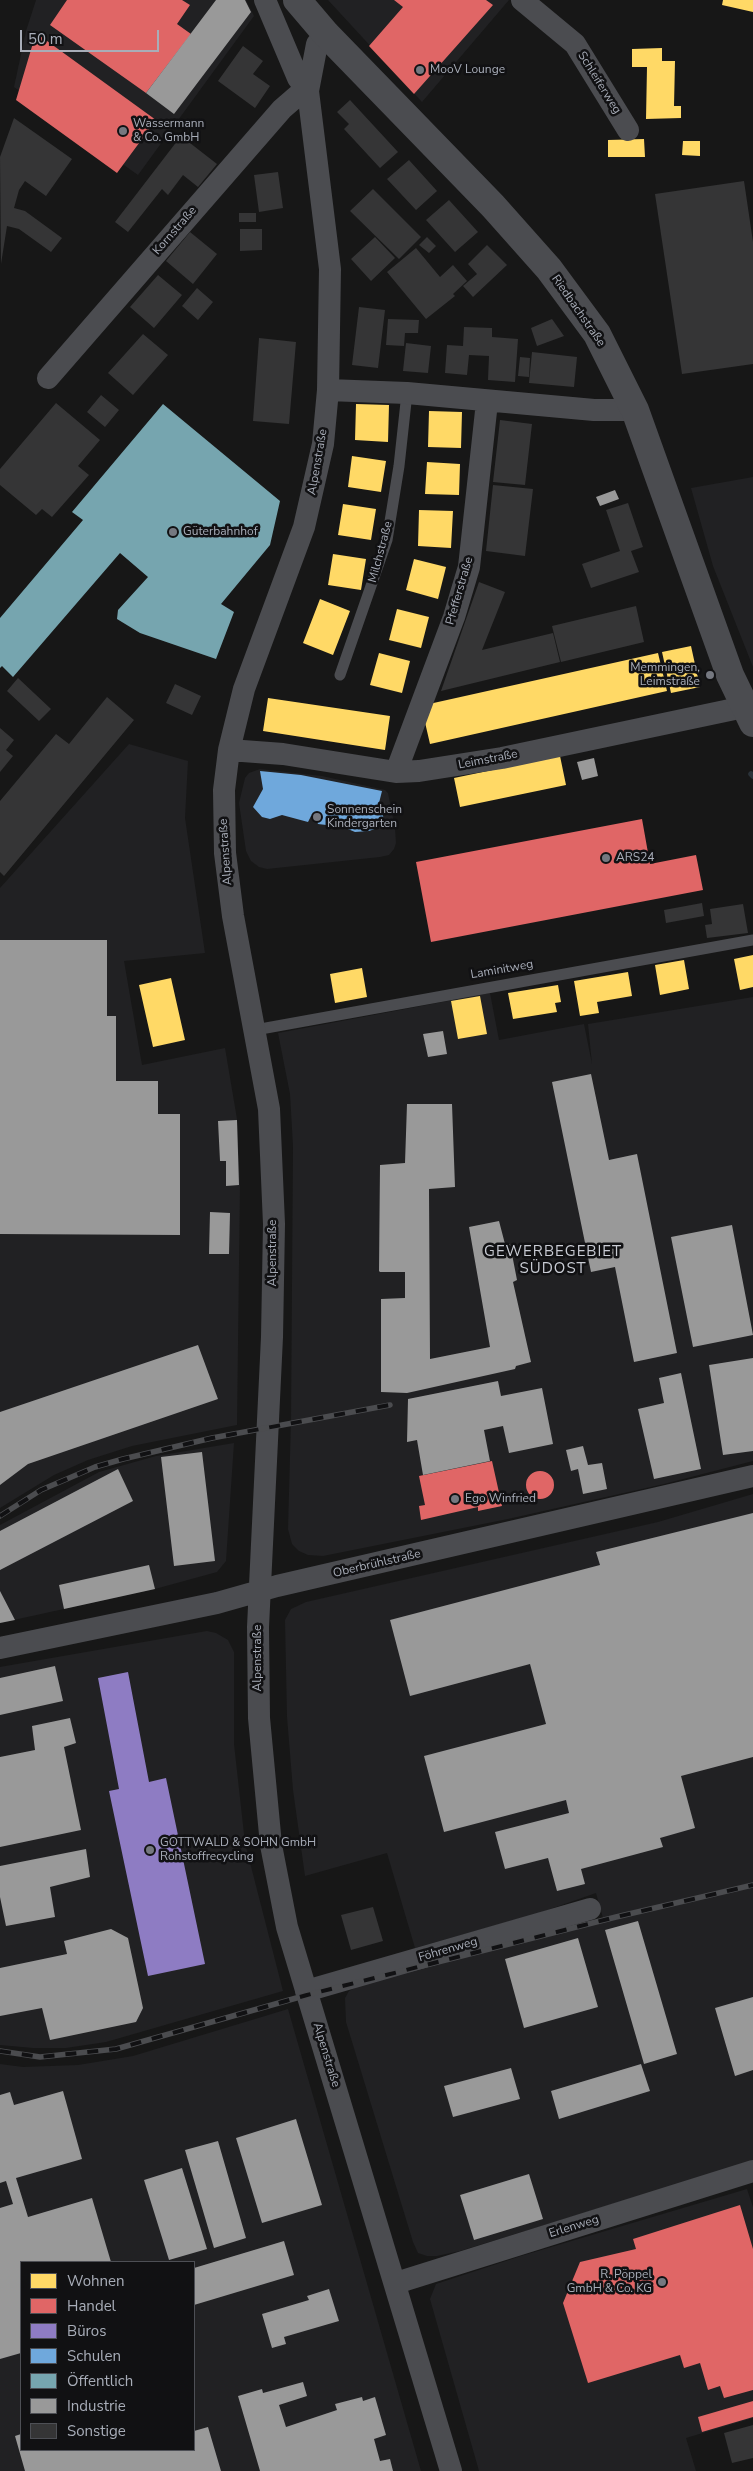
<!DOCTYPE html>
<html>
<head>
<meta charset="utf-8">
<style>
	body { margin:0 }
	#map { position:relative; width:753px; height:2471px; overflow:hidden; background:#171717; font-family:"Nunito Sans",sans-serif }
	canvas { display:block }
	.legend { position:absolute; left:20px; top:2261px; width:175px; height:190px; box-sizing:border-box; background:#111113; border:1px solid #4d4f55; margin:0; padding:6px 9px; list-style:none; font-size:15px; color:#a8adb8 }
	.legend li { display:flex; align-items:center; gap:10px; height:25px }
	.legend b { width:25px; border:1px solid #4d4f55 }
	.scale { position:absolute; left:20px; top:30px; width:139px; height:22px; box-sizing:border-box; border:2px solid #a8adb8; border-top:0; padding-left:6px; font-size:15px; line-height:18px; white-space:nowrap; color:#a8adb8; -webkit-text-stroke:4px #111113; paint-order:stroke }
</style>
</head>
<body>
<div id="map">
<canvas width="753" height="2471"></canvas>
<ul class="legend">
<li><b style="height:14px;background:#ffd966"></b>Wohnen</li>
<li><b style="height:14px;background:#e06666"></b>Handel</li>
<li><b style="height:14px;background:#8e7cc3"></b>Büros</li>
<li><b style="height:14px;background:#6fa8dc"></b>Schulen</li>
<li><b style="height:14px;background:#76a5af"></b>Öffentlich</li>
<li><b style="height:14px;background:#999"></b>Industrie</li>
<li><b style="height:14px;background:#353536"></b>Sonstige</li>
</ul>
<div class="scale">50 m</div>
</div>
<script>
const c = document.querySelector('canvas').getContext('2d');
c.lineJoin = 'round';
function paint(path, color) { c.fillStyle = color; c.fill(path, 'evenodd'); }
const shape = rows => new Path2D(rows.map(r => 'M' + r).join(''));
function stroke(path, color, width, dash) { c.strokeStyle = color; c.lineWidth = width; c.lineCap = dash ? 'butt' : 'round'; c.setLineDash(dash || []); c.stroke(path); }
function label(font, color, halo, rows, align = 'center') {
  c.font = font + ' "Nunito Sans",sans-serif'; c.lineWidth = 5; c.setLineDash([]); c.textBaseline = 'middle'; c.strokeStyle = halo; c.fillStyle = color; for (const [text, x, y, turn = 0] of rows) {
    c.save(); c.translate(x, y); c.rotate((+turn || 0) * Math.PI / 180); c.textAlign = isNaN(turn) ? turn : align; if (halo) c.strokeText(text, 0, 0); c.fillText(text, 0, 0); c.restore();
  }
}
paint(shape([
	[36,0,246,0,254,16,138,175,14,87,26,31],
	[328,0,509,0,422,102],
	[753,477,753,667,713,566,691,488],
	[129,744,188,761,185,818,205,953,124,961,142,1065,225,1048,237,1119,240,1184,237,1425,132,1446,88,1460,54,1475,0,1508,0,888],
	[260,769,322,776,385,790,388,793,395,828,396,843,394,849,389,855,380,857,267,869,259,867,251,861,246,851,239,803,245,778,249,773],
	[490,993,499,1040,584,1024,592,1064,588,1024,753,997,753,1461,664,1484,508,1519,323,1556,308,1555,299,1551,292,1544,288,1529,291,1420,293,1146,290,1094,278,1033],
	[234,1443,226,1561,217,1572,155,1589,0,1623,0,1525,99,1472,156,1456],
	[753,1494,753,2161,460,2251,437,2256,427,2256,418,2253,413,2242,346,2022,345,1998,349,1991,358,1986,603,1918,596,1893,536,1914,415,1948,387,1853,305,1876,293,1790,287,1717,285,1620,291,1609,306,1602,658,1522],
	[207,1631,216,1633,228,1640,234,1652,234,1744,245,1843,283,1991,106,2042,66,2048,33,2048,0,2045,0,1667],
	[288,2009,421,2471,0,2471,0,2064,23,2067,78,2065,133,2056],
	[21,2262,194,2262,194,2450,21,2450],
	[747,2189,753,2207,753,2418,686,2438,696,2471,479,2471,430,2299,436,2284,521,2256]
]), '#212123');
paint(shape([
	[723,0,753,0,753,12,722,5],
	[662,48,662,61,675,61,674,106,681,106,681,118,646,119,647,67,632,67,632,49],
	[644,139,645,157,608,157,608,140],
	[683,141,700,141,700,156,682,155],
	[356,404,389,405,388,442,355,440],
	[429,411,462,412,461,448,428,447],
	[352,456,386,461,381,492,348,487],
	[427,462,460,464,459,495,425,494],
	[343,504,376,509,371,540,338,535],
	[419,510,453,511,451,548,418,546],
	[333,554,366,559,361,590,328,585],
	[414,559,446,567,438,599,406,590],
	[320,599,350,611,333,655,303,643],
	[397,609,429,617,421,648,389,640],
	[691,646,700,687,671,693,662,652],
	[379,653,410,661,402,693,370,685],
	[658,653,667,691,430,744,424,718,429,704],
	[268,698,390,716,385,750,263,731],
	[560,756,566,785,460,807,454,778],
	[753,955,753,987,740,990,734,959],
	[684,960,689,989,660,995,655,965],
	[362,968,367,997,335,1003,330,974],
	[628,972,632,996,597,1002,599,1013,580,1016,574,981],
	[171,978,185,1040,153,1047,139,985],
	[558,985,561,1002,555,1003,557,1012,513,1019,508,993],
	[480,996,487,1034,458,1039,451,1001]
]), '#ffd966');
paint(shape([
	[67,0,182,0,190,5,177,24,191,34,146,93,50,25],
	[394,0,486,0,493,5,414,94,369,46,403,7],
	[36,33,156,120,117,173,16,100],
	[642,819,650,864,696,855,703,890,431,942,416,862],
	[492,1461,502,1506,478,1511,478,1507,421,1520,419,1506,425,1505,419,1476],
	'526 1485a14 14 0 1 1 28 0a14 14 0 1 1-28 0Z',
	[740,2205,753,2249,753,2390,724,2398,720,2386,708,2390,700,2363,684,2368,680,2355,588,2383,563,2303,580,2262,636,2249,633,2239],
	[753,2401,753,2417,702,2432,698,2417]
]), '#e06666');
paint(shape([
	[128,1672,149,1782,166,1778,205,1964,148,1976,109,1791,119,1789,98,1678]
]), '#8e7cc3');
paint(shape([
	[260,771,301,775,382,791,377,811,382,813,386,825,369,831,355,832,343,827,318,824,315,816,311,816,308,822,282,815,270,819,262,817,253,807,263,789]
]), '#6fa8dc');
paint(shape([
	[163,404,280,501,270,545,221,604,234,612,216,659,140,633,117,619,118,610,148,577,120,553,13,677,2,666,0,668,0,618,83,520,72,512]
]), '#76a5af');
paint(shape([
	[216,0,245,0,251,12,174,114,146,93],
	[615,490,619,499,600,506,596,497],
	[594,758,598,776,582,780,577,762],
	[0,940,107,940,107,1016,116,1016,116,1081,158,1081,158,1114,180,1114,180,1235,0,1234],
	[443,1031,447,1054,428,1057,423,1034],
	[591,1074,609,1160,637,1154,677,1353,634,1362,615,1267,591,1272,552,1082],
	[407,1104,452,1104,455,1187,429,1189,430,1359,490,1347,469,1227,499,1221,505,1244,510,1244,517,1280,513,1282,531,1362,516,1366,515,1369,407,1393,381,1392,381,1299,405,1298,405,1272,380,1272,379,1271,380,1165,405,1163],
	[237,1120,239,1185,226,1186,226,1161,220,1161,218,1121],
	[210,1212,230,1213,229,1254,209,1254],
	[732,1225,753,1335,693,1347,671,1237],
	[198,1345,218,1399,28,1464,0,1485,0,1412],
	[753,1358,753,1451,723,1455,709,1365],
	[681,1373,701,1469,654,1479,638,1409,664,1403,659,1378],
	[498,1381,501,1396,542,1388,553,1444,509,1453,503,1426,484,1430,490,1461,423,1475,417,1440,407,1442,408,1399],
	[583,1446,588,1465,602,1463,607,1489,583,1494,578,1469,571,1471,566,1450],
	[202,1452,215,1561,174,1566,161,1457],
	[118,1469,133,1501,0,1570,0,1531],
	[753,1513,753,1757,681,1776,695,1828,660,1838,663,1847,581,1869,585,1884,557,1891,548,1858,505,1869,495,1832,569,1813,566,1800,444,1832,424,1756,546,1724,530,1664,410,1696,390,1620,600,1565,596,1552],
	[149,1565,155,1589,64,1609,59,1585],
	[0,1591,15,1620,0,1623],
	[55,1666,63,1701,0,1715,0,1678],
	[70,1718,76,1743,64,1747,81,1830,0,1847,0,1757,35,1750,32,1726],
	[86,1849,90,1877,50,1887,55,1917,6,1926,0,1897,0,1866],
	[638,1921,677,2054,644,2064,605,1930],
	[111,1929,128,1938,143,2008,136,2022,50,2040,42,2008,0,2016,0,1968,67,1954,64,1941],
	[578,1938,598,2007,524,2028,505,1959],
	[753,1997,753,2070,735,2076,715,2008],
	[641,2064,650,2091,559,2119,551,2091],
	[511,2068,520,2099,453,2117,444,2086],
	[63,2091,82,2159,16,2178,28,2217,92,2198,111,2262,21,2262,21,2353,0,2359,0,2208,13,2204,6,2181,0,2183,0,2095,10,2092,14,2105],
	[296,2119,322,2205,262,2223,236,2138],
	[218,2141,246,2238,214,2248,185,2150],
	[182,2168,207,2249,169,2260,144,2180],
	[529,2174,543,2219,474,2240,460,2195],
	[284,2241,294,2275,194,2305,194,2268],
	[329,2289,339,2321,284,2337,286,2344,272,2348,262,2314,309,2300,307,2296],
	[303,2382,307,2396,279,2405,286,2427,337,2410,335,2404,362,2397,363,2401,375,2397,386,2435,374,2439,380,2461,390,2459,393,2471,260,2471,238,2396,262,2389,263,2393,274,2390],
	[208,2427,221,2471,25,2471,15,2436,21,2434,21,2450,194,2450,194,2431]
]), '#999');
stroke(shape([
	[751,774,753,776]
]), '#2a3239', 5.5);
paint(shape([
	[243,46,263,61,253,74,270,86,255,108,218,81],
	[350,100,398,152,380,168,344,129,349,124,337,112],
	[14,118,72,159,46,196,25,181,19,190,14,208,25,211,62,238,51,252,19,229,7,226,1,264,0,157],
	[181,136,217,164,198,187,183,175,168,195,162,189,128,232,115,222],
	[409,160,437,191,416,210,387,179],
	[278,172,283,208,259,212,254,175],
	[744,181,753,242,753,364,682,374,655,194],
	[373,189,421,237,399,259,350,211],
	[449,200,478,232,455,252,426,220],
	[239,213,256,213,256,222,239,222],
	[240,229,262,229,262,250,240,251],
	[190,232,217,254,193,284,166,261],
	[375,237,395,258,371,281,351,259],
	[427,237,436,246,429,253,419,245],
	[487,245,507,265,473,297,463,286,477,274,468,264],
	[416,248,440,277,453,265,467,281,453,294,455,296,426,319,387,272],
	[158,275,182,295,154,328,130,307],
	[197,288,213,302,198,320,182,306],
	[359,307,385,310,378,368,352,365],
	[388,319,419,320,418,333,405,333,404,346,386,345],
	[552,319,564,336,537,346,531,328],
	[464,327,492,328,492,337,518,339,515,382,488,380,489,356,469,355,467,375,445,373,447,345,463,346],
	[143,334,168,355,133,395,108,373],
	[259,338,296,342,289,424,253,421],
	[406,343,431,346,428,373,403,371],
	[532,352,577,357,574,387,529,383],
	[520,357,530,358,529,377,518,376],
	[101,395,119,410,105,427,87,412],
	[56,403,100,440,78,466,89,475,52,517,42,509,36,515,0,485,0,469],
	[500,420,532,424,525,485,493,482],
	[493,485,533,489,525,556,486,551],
	[628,503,643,547,631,551,639,572,591,588,582,564,620,551,606,510],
	[479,582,505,592,482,650,553,633,560,662,441,691],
	[636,606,644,642,561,662,552,626],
	[18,678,51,709,39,721,7,691],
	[175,684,201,696,192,715,166,703],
	[107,697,134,720,4,876,0,872,0,801,56,734,69,744],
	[0,728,14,740,6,750,13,756,0,772],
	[702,903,704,916,666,923,664,910],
	[743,904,748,933,707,938,705,925,712,924,710,909],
	[373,1907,383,1941,351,1950,341,1915],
	[753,2425,753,2458,732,2463,724,2433]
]), '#353536');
stroke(shape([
	[340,675,387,540,399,466,407,393],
	[255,1030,753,940]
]), '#4b4c50', 11);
stroke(shape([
	[265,0,298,78,308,91],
	[522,0,575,44,628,130],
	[326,34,317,44,308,91,330,269,328,390,323,444,304,527,244,689,229,750,224,790,225,853,233,916,269,1109,274,1224,272,1337,258,1627,259,1718,271,1845,287,1927,451,2471],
	[48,378,282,109,297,96,308,91],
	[328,390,407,393,594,410,635,410],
	[229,750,283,754,396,772,419,771,502,758,744,707],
	[396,772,454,617,469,567,487,402],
	[0,1648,217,1603,277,1586,753,1476],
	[306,1991,590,1909],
	[396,2283,753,2171]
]), '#4b4c50', 22);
stroke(shape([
	[297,0,326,34,493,206,549,269,597,334,635,410,730,675,753,723]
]), '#4b4c50', 28);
const rail = shape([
	[0,1516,41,1490,95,1467,123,1459,212,1438,390,1405],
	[0,2051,40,2057,116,2049,307,1995,616,1917,753,1885]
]);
stroke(rail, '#4b4c4f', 5.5);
stroke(rail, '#111113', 4, [11]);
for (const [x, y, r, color] of [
	[420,70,5,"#757880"],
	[123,131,5,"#757880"],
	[173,532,5,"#757880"],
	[710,675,5,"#757880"],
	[317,817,5,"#757880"],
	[606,858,5,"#757880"],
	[455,1499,5,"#757880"],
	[150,1850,5,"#757880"],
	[662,2282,5,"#757880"]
]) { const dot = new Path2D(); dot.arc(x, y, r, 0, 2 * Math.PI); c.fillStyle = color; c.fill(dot); stroke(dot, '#111113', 2); }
label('12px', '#a8adb8', '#111113', [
	["MooV Lounge",430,70],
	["Wassermann",133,124],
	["& Co. GmbH",133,138],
	["Güterbahnhof",183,532],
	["Memmingen,",700,668,"right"],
	["Leimstraße",700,682,"right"],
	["Sonnenschein",327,810],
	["Kindergarten",327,824],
	["ARS24",616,858],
	["Ego Winfried",465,1499],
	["GOTTWALD & SOHN GmbH",160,1843],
	["Rohstoffrecycling",160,1857],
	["R. Pöppel",652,2275,"right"],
	["GmbH & Co. KG",652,2289,"right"]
], 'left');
label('12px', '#a8adb8', '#111113', [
	["Schleiferweg",599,83,58],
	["Kornstraße",175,231,-49],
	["Riedbachstraße",578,311,55],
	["Alpenstraße",318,462,-80],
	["Milchstraße",381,552,-75],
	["Pfefferstraße",460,591,-74],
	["Leimstraße",488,760,-11],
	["Alpenstraße",226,852,-94],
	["Laminitweg",502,970,-10],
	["Alpenstraße",273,1253,-90],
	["Oberbrühlstraße",377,1564,-13],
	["Alpenstraße",258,1658,-90],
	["Föhrenweg",448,1950,-16],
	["Alpenstraße",326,2055,73],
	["Erlenweg",574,2227,-17]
]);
c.letterSpacing = '1px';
label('15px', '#c9ccd4', '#111113', [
	["GEWERBEGEBIET",553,1252],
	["SÜDOST",553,1269]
]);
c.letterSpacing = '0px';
</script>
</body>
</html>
